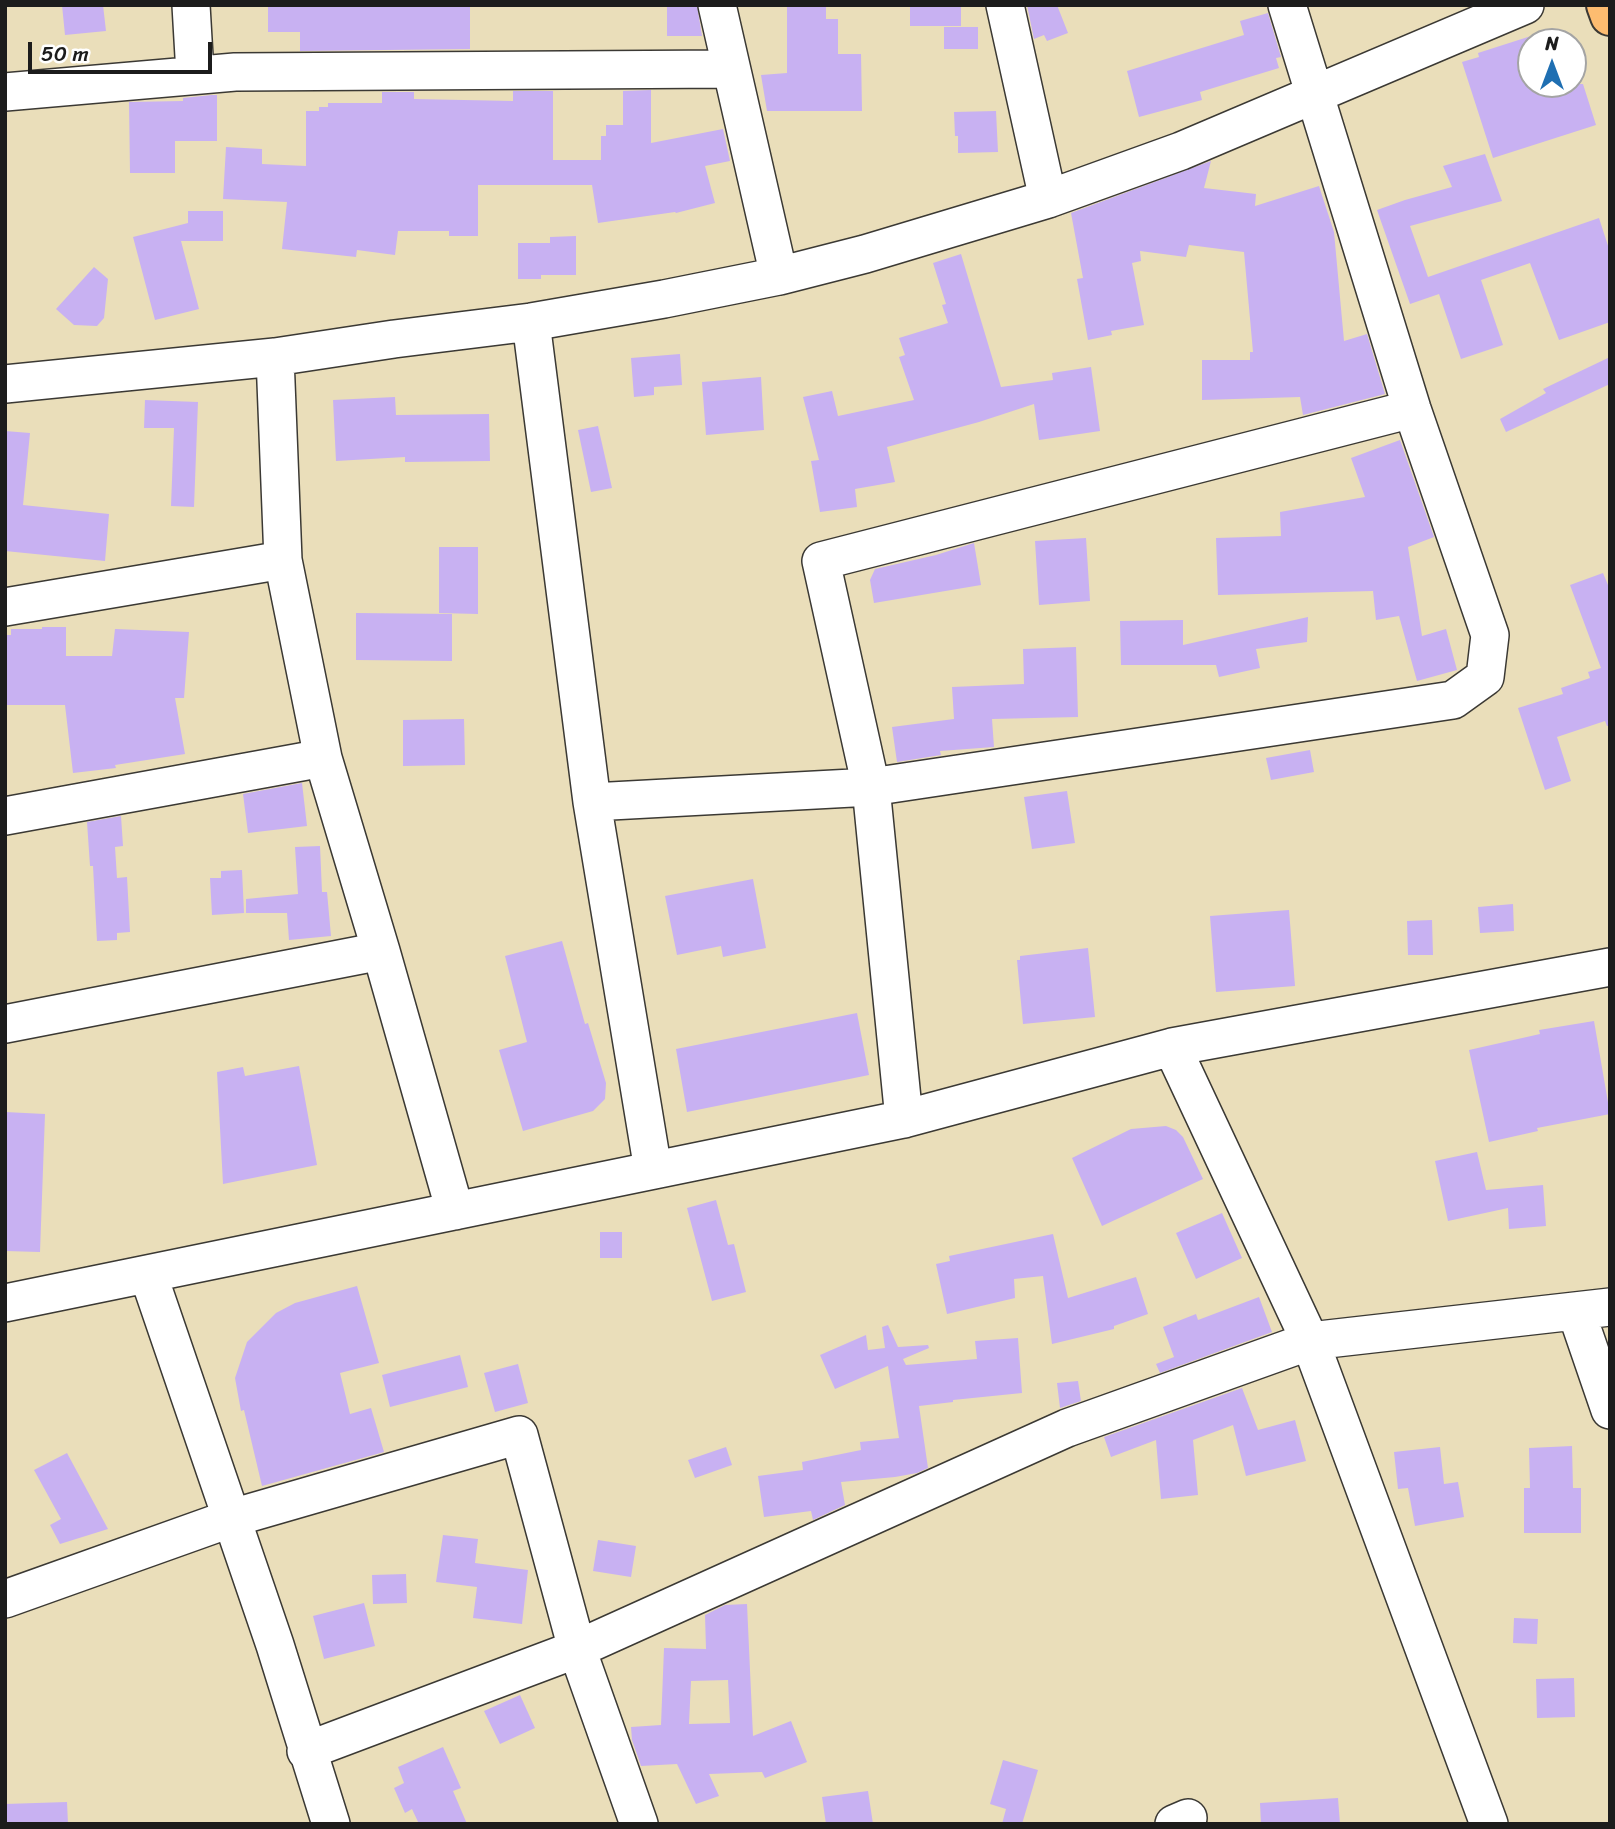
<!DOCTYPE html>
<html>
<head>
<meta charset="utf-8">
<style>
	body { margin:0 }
	#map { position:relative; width:1615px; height:1829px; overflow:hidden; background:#eadeba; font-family:Sriracha,sans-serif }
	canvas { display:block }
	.frame { position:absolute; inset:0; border:7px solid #1c1c1c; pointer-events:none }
	.north { position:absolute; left:1517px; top:28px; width:70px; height:70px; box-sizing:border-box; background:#fff; border:2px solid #a4a4a4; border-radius:50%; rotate:0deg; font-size:19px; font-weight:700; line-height:28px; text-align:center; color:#1c1c1c }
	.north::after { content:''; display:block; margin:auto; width:24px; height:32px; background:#1f6fb2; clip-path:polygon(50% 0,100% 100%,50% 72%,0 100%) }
	.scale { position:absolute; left:28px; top:42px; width:184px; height:32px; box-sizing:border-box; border:4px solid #1c1c1c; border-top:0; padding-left:9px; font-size:21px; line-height:24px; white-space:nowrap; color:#1c1c1c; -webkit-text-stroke:5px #fff; paint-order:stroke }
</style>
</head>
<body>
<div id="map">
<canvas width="1615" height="1829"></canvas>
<div class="frame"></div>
<div class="north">N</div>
<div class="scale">50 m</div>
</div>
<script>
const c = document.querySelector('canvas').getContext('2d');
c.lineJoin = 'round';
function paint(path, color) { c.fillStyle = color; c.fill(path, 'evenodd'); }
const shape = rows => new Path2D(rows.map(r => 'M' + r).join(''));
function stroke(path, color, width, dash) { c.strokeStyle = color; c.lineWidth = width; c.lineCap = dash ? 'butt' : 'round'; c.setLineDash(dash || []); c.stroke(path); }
paint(shape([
	[62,5,103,5,106,31,65,35],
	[268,5,470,5,470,49,300,51,300,32,268,32],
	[667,5,697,5,702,36,667,36],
	[787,5,826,5,826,19,838,19,838,54,861,54,862,111,767,111,761,75,787,73],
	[910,5,961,5,961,26,910,26],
	[1027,5,1057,5,1068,33,1047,41,1044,35,1034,39],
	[1268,13,1281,57,1276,58,1279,68,1200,92,1202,100,1139,117,1127,71,1244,35,1240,21],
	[944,27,978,27,978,49,944,49],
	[1531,36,1531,84,1583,84,1596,125,1493,158,1462,62,1479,57,1478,53],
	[651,90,651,143,723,129,730,161,705,166,715,203,676,213,675,212,598,223,592,185,478,185,478,236,449,236,449,231,398,231,395,255,357,250,356,257,282,249,287,202,223,199,226,147,262,149,262,164,306,166,306,111,319,111,319,107,328,107,328,103,382,103,382,92,414,92,414,99,513,101,513,91,553,91,553,160,601,160,601,136,606,136,606,125,623,125,623,91],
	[212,95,217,95,217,141,175,141,175,173,130,173,129,102,183,101,183,98],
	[996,111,998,152,958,153,958,136,955,136,954,112],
	[1485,154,1502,201,1410,226,1428,277,1599,218,1610,252,1610,322,1559,340,1530,263,1481,280,1503,345,1461,359,1439,294,1410,304,1377,210,1405,200,1452,187,1443,166],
	[1211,161,1204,188,1256,194,1255,206,1319,186,1334,232,1344,341,1367,334,1385,394,1303,415,1300,397,1202,400,1202,360,1250,360,1250,352,1253,352,1244,252,1189,245,1186,257,1140,251,1141,261,1132,263,1144,325,1111,331,1112,335,1088,340,1077,279,1083,278,1071,213],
	[188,211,223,211,223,241,181,241,199,309,155,320,133,237,188,223],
	[576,236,576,275,541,275,541,279,518,279,518,243,550,243,550,237],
	[961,254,1001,387,1053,380,1052,373,1091,367,1100,431,1039,440,1034,404,979,422,887,447,895,482,855,489,857,507,820,512,811,461,819,460,803,397,832,391,838,416,914,400,899,357,905,355,899,338,948,323,942,305,946,304,933,263],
	[94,267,108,279,104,318,97,326,74,325,56,309],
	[680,354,682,385,654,387,654,395,634,397,631,358],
	[1610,357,1610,384,1506,432,1500,419,1546,393,1543,389],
	[761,377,764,430,706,435,702,382],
	[395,397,396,415,489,414,490,461,405,462,405,457,336,461,333,400],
	[145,400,198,402,194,507,171,506,174,428,144,428],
	[598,426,612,488,591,492,578,430],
	[5,431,30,433,23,505,109,514,105,561,5,551],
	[1400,440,1434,537,1408,547,1422,636,1446,629,1457,670,1417,681,1399,616,1376,620,1373,591,1218,595,1216,538,1281,536,1280,512,1365,497,1351,458],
	[1086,538,1090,601,1039,605,1035,541],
	[974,543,981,585,874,603,870,580,875,569,936,555],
	[439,547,478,547,478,614,439,613],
	[1603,573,1610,590,1610,726,1607,726,1605,721,1557,737,1571,781,1545,790,1518,708,1563,694,1561,688,1590,678,1588,672,1601,668,1570,585],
	[356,613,452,614,452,661,356,660],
	[1308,617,1307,642,1256,649,1260,668,1219,677,1216,665,1121,665,1120,621,1183,620,1183,645],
	[42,627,66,627,66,656,112,656,115,629,189,632,184,698,175,698,185,754,115,765,116,768,73,773,65,705,5,705,5,635,11,635,11,629,42,629],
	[1076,647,1078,717,992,719,994,747,940,751,941,755,897,762,892,727,954,719,952,687,1024,684,1023,649],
	[464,719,465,765,403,766,403,720],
	[1310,750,1314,772,1271,780,1266,758],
	[302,783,307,826,248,833,243,794],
	[1067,791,1075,843,1032,849,1024,797],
	[121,816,123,846,115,847,117,878,127,877,130,932,117,933,117,940,97,941,93,866,90,866,87,822],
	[320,846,322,892,327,892,331,936,289,940,287,913,246,913,246,899,298,894,295,847],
	[242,870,244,913,212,915,210,878,221,878,221,871],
	[753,879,766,948,723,957,721,946,677,955,665,896],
	[1513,904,1514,931,1480,933,1478,907],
	[1289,910,1295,986,1216,992,1210,916],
	[1432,920,1433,955,1408,955,1407,921],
	[562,941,585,1024,588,1023,606,1083,605,1099,593,1111,523,1131,499,1050,527,1042,505,956],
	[1088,948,1095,1017,1023,1024,1017,960,1020,960,1020,956],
	[857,1013,869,1075,687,1112,676,1049],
	[1594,1021,1610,1114,1537,1128,1538,1131,1489,1142,1469,1050,1540,1034,1539,1030],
	[299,1066,317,1165,223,1184,217,1072,243,1067,245,1076],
	[5,1112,45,1114,40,1252,5,1251],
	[1166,1126,1176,1130,1183,1137,1203,1179,1102,1226,1072,1158,1131,1129],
	[1477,1152,1486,1190,1543,1185,1546,1226,1509,1229,1508,1208,1448,1221,1435,1161],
	[716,1200,728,1245,734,1244,746,1292,712,1301,687,1208],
	[1222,1213,1242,1258,1196,1279,1176,1233],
	[600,1232,622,1232,622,1258,600,1258],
	[1053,1234,1068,1298,1136,1277,1148,1314,1114,1326,1114,1329,1052,1344,1043,1276,1014,1279,1015,1298,947,1314,936,1264,950,1261,949,1256],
	[357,1286,379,1363,340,1373,350,1414,371,1408,384,1452,262,1486,244,1410,241,1411,235,1378,247,1342,276,1313,295,1303],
	[1259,1297,1272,1332,1160,1373,1156,1364,1174,1357,1163,1327,1196,1314,1198,1320],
	[888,1325,898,1347,928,1345,929,1348,903,1359,906,1365,977,1359,975,1341,1018,1338,1022,1393,953,1400,953,1402,919,1406,928,1468,917,1473,895,1477,841,1482,845,1505,813,1520,811,1511,764,1517,758,1476,803,1470,802,1462,861,1450,860,1442,899,1438,888,1366,835,1389,820,1355,866,1335,868,1350,885,1348,882,1327],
	[460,1355,468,1387,390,1407,382,1375],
	[518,1364,528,1403,495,1412,484,1373],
	[1078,1381,1081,1401,1060,1408,1057,1383],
	[1242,1388,1258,1430,1295,1420,1306,1461,1246,1476,1233,1425,1193,1440,1198,1495,1161,1499,1156,1440,1111,1457,1104,1437],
	[1572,1446,1573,1488,1581,1488,1581,1533,1524,1533,1524,1488,1530,1488,1529,1448],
	[726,1447,732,1465,695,1478,688,1460],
	[1440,1447,1444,1484,1458,1482,1464,1517,1415,1526,1408,1488,1398,1489,1394,1452],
	[67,1453,108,1529,60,1544,50,1525,61,1519,34,1470],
	[443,1535,478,1539,475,1563,528,1570,522,1624,473,1618,477,1587,436,1582],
	[598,1540,636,1546,631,1577,593,1571],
	[406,1574,407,1603,373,1604,372,1575],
	[364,1603,375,1646,324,1659,313,1616],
	[747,1604,753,1736,791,1721,807,1762,765,1778,762,1772,709,1774,719,1796,696,1804,677,1764,641,1766,632,1740,631,1727,661,1725,664,1648,706,1649,705,1615,725,1605],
	[728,1680,730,1723,689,1724,691,1681],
	[1514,1618,1538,1619,1537,1644,1513,1643],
	[1574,1678,1575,1717,1537,1718,1536,1679],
	[520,1695,535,1728,500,1744,484,1711],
	[443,1747,461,1788,453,1791,467,1824,419,1824,412,1809,405,1813,394,1788,404,1783,398,1767],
	[1003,1760,1038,1770,1022,1824,1002,1824,1006,1809,990,1804],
	[868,1791,873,1824,826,1824,822,1797],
	[1338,1798,1340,1824,1261,1824,1260,1803],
	[67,1802,68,1824,5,1824,5,1804]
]), '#c8b1f2');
const minor = shape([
	[191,5,195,74],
	[717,5,779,276],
	[1005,5,1048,199],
	[5,92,235,72,730,69],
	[531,322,592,802,653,1170],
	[275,357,283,560,323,758,381,951,455,1211],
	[5,384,275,357,394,339,531,322,664,299,779,276,865,254,1048,199,1181,151,1525,5],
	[5,607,283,560],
	[592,802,871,787,1453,700,1485,677,1490,635,1412,409,1287,5],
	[5,816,323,758],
	[5,1024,381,951],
	[1172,1047,1310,1341,1489,1824],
	[904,1119,871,787,821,561,1412,409],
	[148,1274,275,1645,331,1824],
	[5,1303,904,1119,1172,1047,1610,967],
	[1576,1311,1610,1410],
	[5,1599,232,1518,519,1435,577,1649,639,1824],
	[306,1751,577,1649,1067,1428,1310,1341,1610,1307],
	[1174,1824,1188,1818]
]);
const major = shape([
	[1606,5,1610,16]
]);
stroke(minor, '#3b3934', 40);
stroke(major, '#3b3934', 42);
stroke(minor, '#fff', 37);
stroke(major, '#fdbc70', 38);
</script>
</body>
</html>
